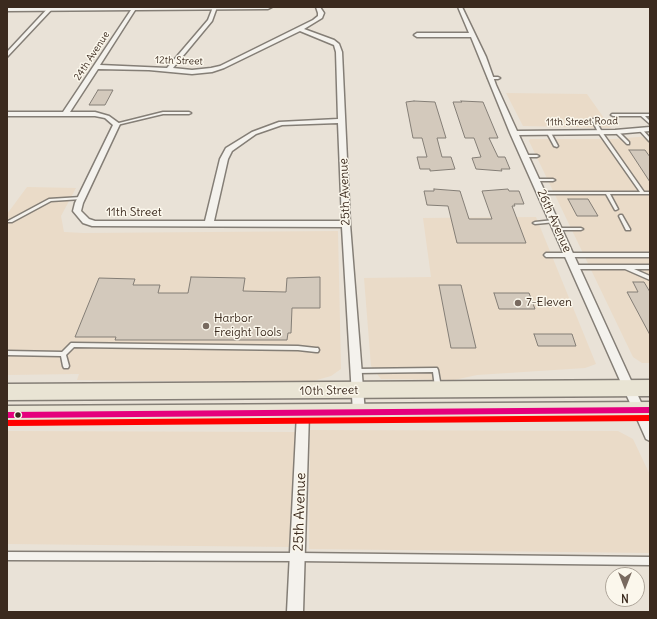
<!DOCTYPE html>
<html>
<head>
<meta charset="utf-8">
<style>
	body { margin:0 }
	#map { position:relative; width:657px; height:619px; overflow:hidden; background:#e9e2d7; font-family:Delius,sans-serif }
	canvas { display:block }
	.frame { position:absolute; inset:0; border:8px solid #3b2a1e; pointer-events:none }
	.north { position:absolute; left:605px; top:567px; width:40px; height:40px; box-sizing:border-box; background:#fbf7ec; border:1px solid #aea59a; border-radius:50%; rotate:180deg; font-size:11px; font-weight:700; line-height:16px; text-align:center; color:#3b2a1e }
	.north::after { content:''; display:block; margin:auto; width:14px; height:18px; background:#786a5f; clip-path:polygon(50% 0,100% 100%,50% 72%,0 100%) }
</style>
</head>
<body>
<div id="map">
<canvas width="657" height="619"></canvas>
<div class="frame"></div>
<div class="north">N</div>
</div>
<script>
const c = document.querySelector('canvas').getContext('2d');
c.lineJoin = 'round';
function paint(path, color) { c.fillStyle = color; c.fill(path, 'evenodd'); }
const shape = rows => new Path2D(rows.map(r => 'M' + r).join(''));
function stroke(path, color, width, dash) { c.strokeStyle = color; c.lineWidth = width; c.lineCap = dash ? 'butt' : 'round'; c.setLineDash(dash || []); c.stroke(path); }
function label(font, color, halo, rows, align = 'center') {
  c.font = font + ' Delius,sans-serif'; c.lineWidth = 3; c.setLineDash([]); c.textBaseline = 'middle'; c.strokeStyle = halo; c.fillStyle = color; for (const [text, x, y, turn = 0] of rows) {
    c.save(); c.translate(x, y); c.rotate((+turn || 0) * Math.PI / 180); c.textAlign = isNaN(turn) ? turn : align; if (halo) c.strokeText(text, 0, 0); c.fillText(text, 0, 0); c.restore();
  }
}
paint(shape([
	[506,93,587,94,611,128,523,126],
	[650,136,650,363,642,363,633,357,529,141,530,139,614,139],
	[27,187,76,188,61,216,64,232,84,233,338,231,341,369,331,376,306,383,77,380,79,374,7,375,7,214],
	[536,217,596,364,585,368,477,375,454,380,381,379,371,366,364,278,431,277,423,218],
	[310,430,618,431,633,439,650,475,650,553,309,549],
	[7,431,296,432,292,547,7,544]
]), '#eadbc8');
const building = shape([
	[98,90,113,90,105,105,89,105,98,90],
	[414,101,435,102,446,138,437,138,442,157,451,157,455,169,430,171,430,169,420,169,417,157,427,157,422,138,413,138,406,102,414,101],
	[461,101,483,102,498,138,489,138,498,157,505,157,510,169,501,169,502,171,476,169,472,158,481,157,474,138,465,138,453,102,462,102,461,101],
	[629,150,645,150,650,157,650,182,629,150],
	[434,189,460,191,469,219,492,219,482,191,508,189,509,191,519,191,524,204,514,204,515,206,512,206,526,243,457,243,448,206,427,205,424,191,434,191,434,189],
	[568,199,588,199,598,216,577,216,568,199],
	[191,277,245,278,243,291,286,292,287,278,320,277,320,308,292,308,291,333,288,333,287,340,115,340,116,337,75,337,99,278,135,279,133,285,160,285,158,293,188,293,191,277],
	[633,282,644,282,650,292,650,335,627,292,638,292,633,282],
	[439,285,461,285,476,348,451,348,439,285],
	[494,293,529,293,535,309,499,309,494,293],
	[534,334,572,334,576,346,538,346,534,334]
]);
paint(building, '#d3c9bc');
stroke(building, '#847e76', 1);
const lane = shape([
	[489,77,498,77,500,78,498,79,490,79,488,78,489,77],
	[163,112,189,112,191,113,189,114,163,114,117,125,115,124,163,112],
	[612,114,650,114,650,116,645,116,650,121,650,124,641,116,613,116,611,115,612,114],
	[593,119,595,119,602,132,644,192,650,192,650,194,610,194,618,209,616,210,615,210,606,194,540,194,540,192,640,192,598,132,592,120,593,119],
	[640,129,642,129,650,138,650,141,649,141,640,131,640,129],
	[616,131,618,131,629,142,629,144,627,144,616,133,616,131],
	[548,132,551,133,558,146,557,147,554,146,547,133,548,132],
	[524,155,537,155,539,156,537,157,525,157,523,156,524,155],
	[534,179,553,179,555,180,553,181,535,181,533,180,534,179],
	[81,197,82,197,82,199,51,201,12,222,8,222,8,221,49,199,81,197],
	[620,215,622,215,630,229,630,230,626,230,619,216,620,215],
	[554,220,556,221,556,222,535,224,533,223,535,222,554,220],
	[555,228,581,228,583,229,581,230,557,230,555,229,555,228],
	[546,253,650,253,650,257,546,257,544,255,546,253],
	[574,265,650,265,650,269,634,269,650,276,650,280,625,269,574,269,572,267,574,265],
	[71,343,73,343,298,346,316,348,318,348,319,350,318,352,316,352,298,350,74,347,66,355,69,366,68,368,64,368,63,366,61,356,7,355,7,351,62,352,71,343],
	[435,368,437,368,438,370,441,387,440,389,436,389,435,387,433,372,356,373,354,373,353,371,354,369,356,369,435,368],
	[7,552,298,553,650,557,650,565,298,561,7,560,7,552]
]);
const street = shape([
	[49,7,54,7,7,57,7,52,49,7],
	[133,7,137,7,100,65,167,68,208,20,213,7,217,7,212,21,173,68,192,70,211,68,220,66,313,20,318,16,318,13,316,7,320,7,324,13,322,18,304,29,334,40,339,44,342,52,350,224,365,413,363,417,359,418,355,417,353,413,342,227,92,226,83,223,73,211,75,203,113,125,105,118,95,116,7,116,7,112,63,112,133,7],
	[300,31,334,45,336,52,338,119,279,122,252,132,226,148,220,159,205,221,95,221,89,219,81,211,83,203,120,124,109,116,95,112,70,112,98,69,149,70,192,74,212,72,224,68,300,31],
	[338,123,342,221,214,221,228,159,232,151,256,134,282,125,338,123],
	[458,7,462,7,486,57,496,85,517,131,615,130,650,127,650,131,615,134,519,135,650,422,650,441,646,439,510,133,471,37,417,37,414,35,417,33,469,33,458,7],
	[303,408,307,409,309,413,303,612,287,612,297,413,299,409,303,408]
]);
const secondary = shape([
	[7,7,272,7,268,9,7,11,7,7]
]);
const primary = shape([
	[650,380,650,396,7,400,7,384,650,380],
	[650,402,650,418,7,424,7,406,650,402]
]);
stroke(lane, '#847e76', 3);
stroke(street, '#847e76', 3);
stroke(secondary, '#847e76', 3);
stroke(primary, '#847e76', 3);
paint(lane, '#f4f2ed');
paint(street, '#f4f2ed');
paint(secondary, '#f4f2ed');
paint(primary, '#e9e4d4');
paint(shape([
	[650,407,650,413,7,418,7,412,650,407]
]), '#e5007d');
paint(shape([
	[650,415,650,421,7,426,7,420,650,415]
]), '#f00');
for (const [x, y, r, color] of [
	[518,303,4,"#786a5f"],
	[206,326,4,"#786a5f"],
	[18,415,3.5,"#3b2a1e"]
]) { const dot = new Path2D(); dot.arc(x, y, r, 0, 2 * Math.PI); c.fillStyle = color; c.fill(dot); stroke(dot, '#fbf7ec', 1.5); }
label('10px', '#3b2a1e', '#fbf7ec', [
	["24th Avenue",92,56,-57],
	["12th Street",179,61,2],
	["11th Street Road",582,122,-1]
]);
label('12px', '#3b2a1e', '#fbf7ec', [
	["25th Avenue",345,192,-92],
	["11th Street",134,213],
	["26th Avenue",554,221,66],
	["10th Street",329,391,-1]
]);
label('12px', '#3b2a1e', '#fbf7ec', [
	["7-Eleven",526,303],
	["Harbor",214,319],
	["Freight Tools",214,333]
], 'left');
label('14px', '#3b2a1e', '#fbf7ec', [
	["25th Avenue",300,512,-88]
]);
</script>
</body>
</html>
